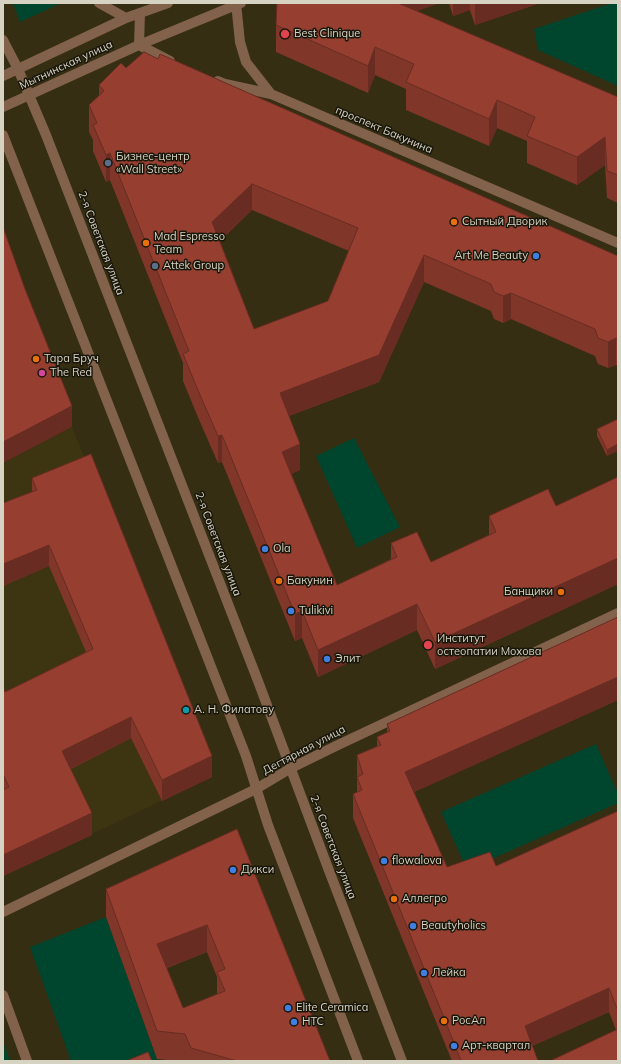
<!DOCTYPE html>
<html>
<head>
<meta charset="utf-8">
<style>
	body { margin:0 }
	#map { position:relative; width:621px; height:1064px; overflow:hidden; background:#352e13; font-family:Mulish,sans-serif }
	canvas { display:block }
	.frame { position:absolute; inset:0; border:4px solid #d7d3c3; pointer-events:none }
</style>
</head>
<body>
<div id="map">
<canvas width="621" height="1064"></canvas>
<div class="frame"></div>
</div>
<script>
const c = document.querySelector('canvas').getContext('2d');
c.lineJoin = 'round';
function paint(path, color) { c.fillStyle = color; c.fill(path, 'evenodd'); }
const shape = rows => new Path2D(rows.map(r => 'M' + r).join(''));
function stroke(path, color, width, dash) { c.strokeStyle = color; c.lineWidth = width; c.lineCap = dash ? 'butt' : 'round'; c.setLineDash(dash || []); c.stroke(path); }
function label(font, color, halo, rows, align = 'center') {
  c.font = font + ' Mulish,sans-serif'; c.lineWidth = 3; c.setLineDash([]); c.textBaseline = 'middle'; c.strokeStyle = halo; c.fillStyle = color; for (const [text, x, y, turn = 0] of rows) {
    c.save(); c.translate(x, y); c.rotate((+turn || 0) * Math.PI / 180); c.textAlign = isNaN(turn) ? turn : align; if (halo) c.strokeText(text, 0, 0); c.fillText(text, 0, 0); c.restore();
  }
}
paint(shape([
	[72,427,212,777,3,876,3,463]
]), '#3d3411');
paint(shape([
	[13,3,61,3,20,22],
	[612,3,618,3,618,86,538,50,534,29],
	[354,438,400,527,357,548,316,456],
	[596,744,618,794,618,803,467,870,441,812],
	[106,917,157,1059,155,1061,71,1061,30,947],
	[3,1041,10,1061,3,1061]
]), '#00452d');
stroke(shape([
	[99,3,126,18],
	[236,3,240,42,246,62,271,94],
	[3,40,18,69,46,135,258,681,328,868,402,1061],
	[139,45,170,61],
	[139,45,140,13],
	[3,76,126,18,168,3],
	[218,81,225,84,271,94,618,243],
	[3,107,139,45,241,3],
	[3,135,246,756,268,825,358,1061],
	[3,912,256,789,291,768,338,745,618,613],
	[3,995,27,1061]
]), '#83624c', 10);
paint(shape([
	[449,3,540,3,475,25,470,10,453,16],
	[417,11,618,97,618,203,607,198,605,165,577,185,527,163,527,141,497,128,489,146,406,110,406,89,375,75,368,93,276,52,276,25],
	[158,59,618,256,618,365,616,365,608,368,598,364,595,356,511,319,503,323,494,319,491,311,424,282,379,382,289,416,300,470,291,474,337,585,391,559,391,543,431,562,489,535,489,516,556,506,618,477,618,584,435,669,417,630,318,677,302,638,295,641,222,462,218,463,200,422,183,381,183,363,110,180,106,182,93,151,93,140,89,132,89,105,99,96,99,85,126,68],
	[252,210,349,251,328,301,254,329,220,241],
	[618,419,607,456,597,436,597,429],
	[32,478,212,777,162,801,131,738,71,769,92,835,3,876,3,687,5,692,86,652,49,566,3,586,3,503,32,492],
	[618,617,618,700,414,792,447,867,496,866,618,811,618,1061,616,1030,609,1012,532,1046,538,1061,452,1061,353,818,353,794,357,792,357,755,377,746,377,737,387,733,387,724],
	[237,829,330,1061,178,1061,157,1059,106,917,106,889],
	[207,952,217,977,217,994,183,1008,167,968]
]), '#81362a');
paint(shape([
	[382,3,440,3,382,24],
	[453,3,470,3,470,10,453,16],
	[475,3,540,3,475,25],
	[375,47,375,75,368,93,368,66],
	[497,100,497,128,489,146,489,119],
	[605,137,605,165,577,185,577,157],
	[110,153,110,180,106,182,106,155],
	[252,184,252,210,212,248,212,222],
	[424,255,424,282,379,382,280,419,280,393],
	[511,293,511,319,503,323,503,296],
	[616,338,616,365,608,368,608,342],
	[72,406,72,427,3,463,3,442],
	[222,435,222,462,218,463,218,436],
	[300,444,300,470,282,478,282,452],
	[618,444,618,451,607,456,607,450],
	[49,545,49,566,3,586,3,564],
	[618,558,618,584,435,669,435,642],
	[417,604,417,630,318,677,318,650],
	[302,611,302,638,295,641,295,614],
	[618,677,618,700,405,796,405,772],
	[131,717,131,738,62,773,62,751],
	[212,756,212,777,162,801,162,780],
	[92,813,92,835,3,876,3,855],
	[207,925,207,952,157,971,157,944],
	[609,988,609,1012,525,1049,525,1026]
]), '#692c22');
const building = shape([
	[277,3,398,3,618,97,618,175,607,171,605,137,577,157,527,136,535,117,497,100,489,119,406,82,414,64,375,47,368,66,276,25,277,3],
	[144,52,158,59,160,54,618,256,618,339,616,338,608,342,598,338,595,329,511,293,503,296,494,292,491,284,424,255,379,355,280,393,300,444,282,452,337,585,397,557,391,543,417,532,431,562,496,532,489,516,548,489,556,506,618,477,618,558,435,642,417,604,318,650,302,611,295,614,222,435,218,436,200,395,183,354,189,351,110,153,106,155,93,125,97,123,89,105,104,91,99,85,121,63,126,68,144,52],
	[252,184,358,228,328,301,254,329,212,222,252,184],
	[3,227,25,289,72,406,3,442,3,227],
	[618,419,618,444,607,450,597,429,618,419],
	[91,454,212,756,162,780,131,717,62,751,92,813,3,855,3,790,9,787,3,774,3,687,5,692,93,649,49,545,3,564,3,503,37,490,32,478,91,454],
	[618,617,618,677,405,772,447,867,490,852,496,866,618,811,618,1011,609,988,525,1026,538,1061,461,1061,447,1025,353,794,362,790,357,777,363,774,357,755,381,745,377,737,390,731,387,724,618,617],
	[237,829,330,1061,237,1061,191,1048,185,1034,157,1031,106,889,237,829],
	[207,925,225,969,217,972,225,991,183,1008,157,944,207,925],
	[618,1029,618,1061,550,1061,618,1029],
	[148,1052,152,1061,126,1061,148,1052]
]);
paint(building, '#963f31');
stroke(building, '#692c22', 1);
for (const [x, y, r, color] of [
	[285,34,5,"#e0444e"],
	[108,163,4,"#5c6f8a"],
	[454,222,4,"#e8710a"],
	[146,243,4,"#e8710a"],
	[536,256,4,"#3f7fe0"],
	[155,266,4,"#5c6f8a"],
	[36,359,4,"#e8710a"],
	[42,373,4,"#d1479c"],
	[265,549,4,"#3f7fe0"],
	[279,581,4,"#e8710a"],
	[561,592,4,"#e8710a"],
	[291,611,4,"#3f7fe0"],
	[428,645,5,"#e0444e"],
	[327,659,4,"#3f7fe0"],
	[186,710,4,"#0f9aa8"],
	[384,861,4,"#3f7fe0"],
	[233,870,4,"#3f7fe0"],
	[394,899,4,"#e8710a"],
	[413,926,4,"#3f7fe0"],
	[424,973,4,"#3f7fe0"],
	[288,1008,4,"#3f7fe0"],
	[444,1021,4,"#e8710a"],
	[294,1022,4,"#3f7fe0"],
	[454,1046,4,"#3f7fe0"]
]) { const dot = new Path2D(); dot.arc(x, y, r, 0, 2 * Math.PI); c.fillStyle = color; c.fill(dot); stroke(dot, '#19160b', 1.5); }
label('11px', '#d7d3c3', '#19160b', [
	["Best Clinique",294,34],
	["Бизнес-центр",116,157],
	["«Wall Street»",116,170],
	["Сытный Дворик",462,222],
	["Mad Espresso",154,237],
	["Team",154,250],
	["Art Me Beauty",528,256,"right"],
	["Attek Group",163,266],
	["Тара Бруч",44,359],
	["The Red",50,373],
	["Ola",273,549],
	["Бакунин",287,581],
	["Банщики",553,592,"right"],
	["Tulikivi",299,611],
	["Институт",437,639],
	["остеопатии Мохова",437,652],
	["Элит",335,659],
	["А. Н. Филатову",194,710],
	["flowalova",392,861],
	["Дикси",241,870],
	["Аллегро",402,899],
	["Beautyholics",421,926],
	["Лейка",432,973],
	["Elite Ceramica",296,1008],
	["РосАл",452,1021],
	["HTC",302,1022],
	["Арт-квартал",462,1046]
], 'left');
label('11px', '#d7d3c3', '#19160b', [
	["Мытнинская улица",66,65,-25],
	["проспект Бакунина",384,130,23],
	["2-я Советская улица",101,243,69],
	["2-я Советская улица",218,544,69],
	["Дегтярная улица",304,750,-28],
	["2-я Советская улица",333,847,69]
]);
</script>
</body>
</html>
